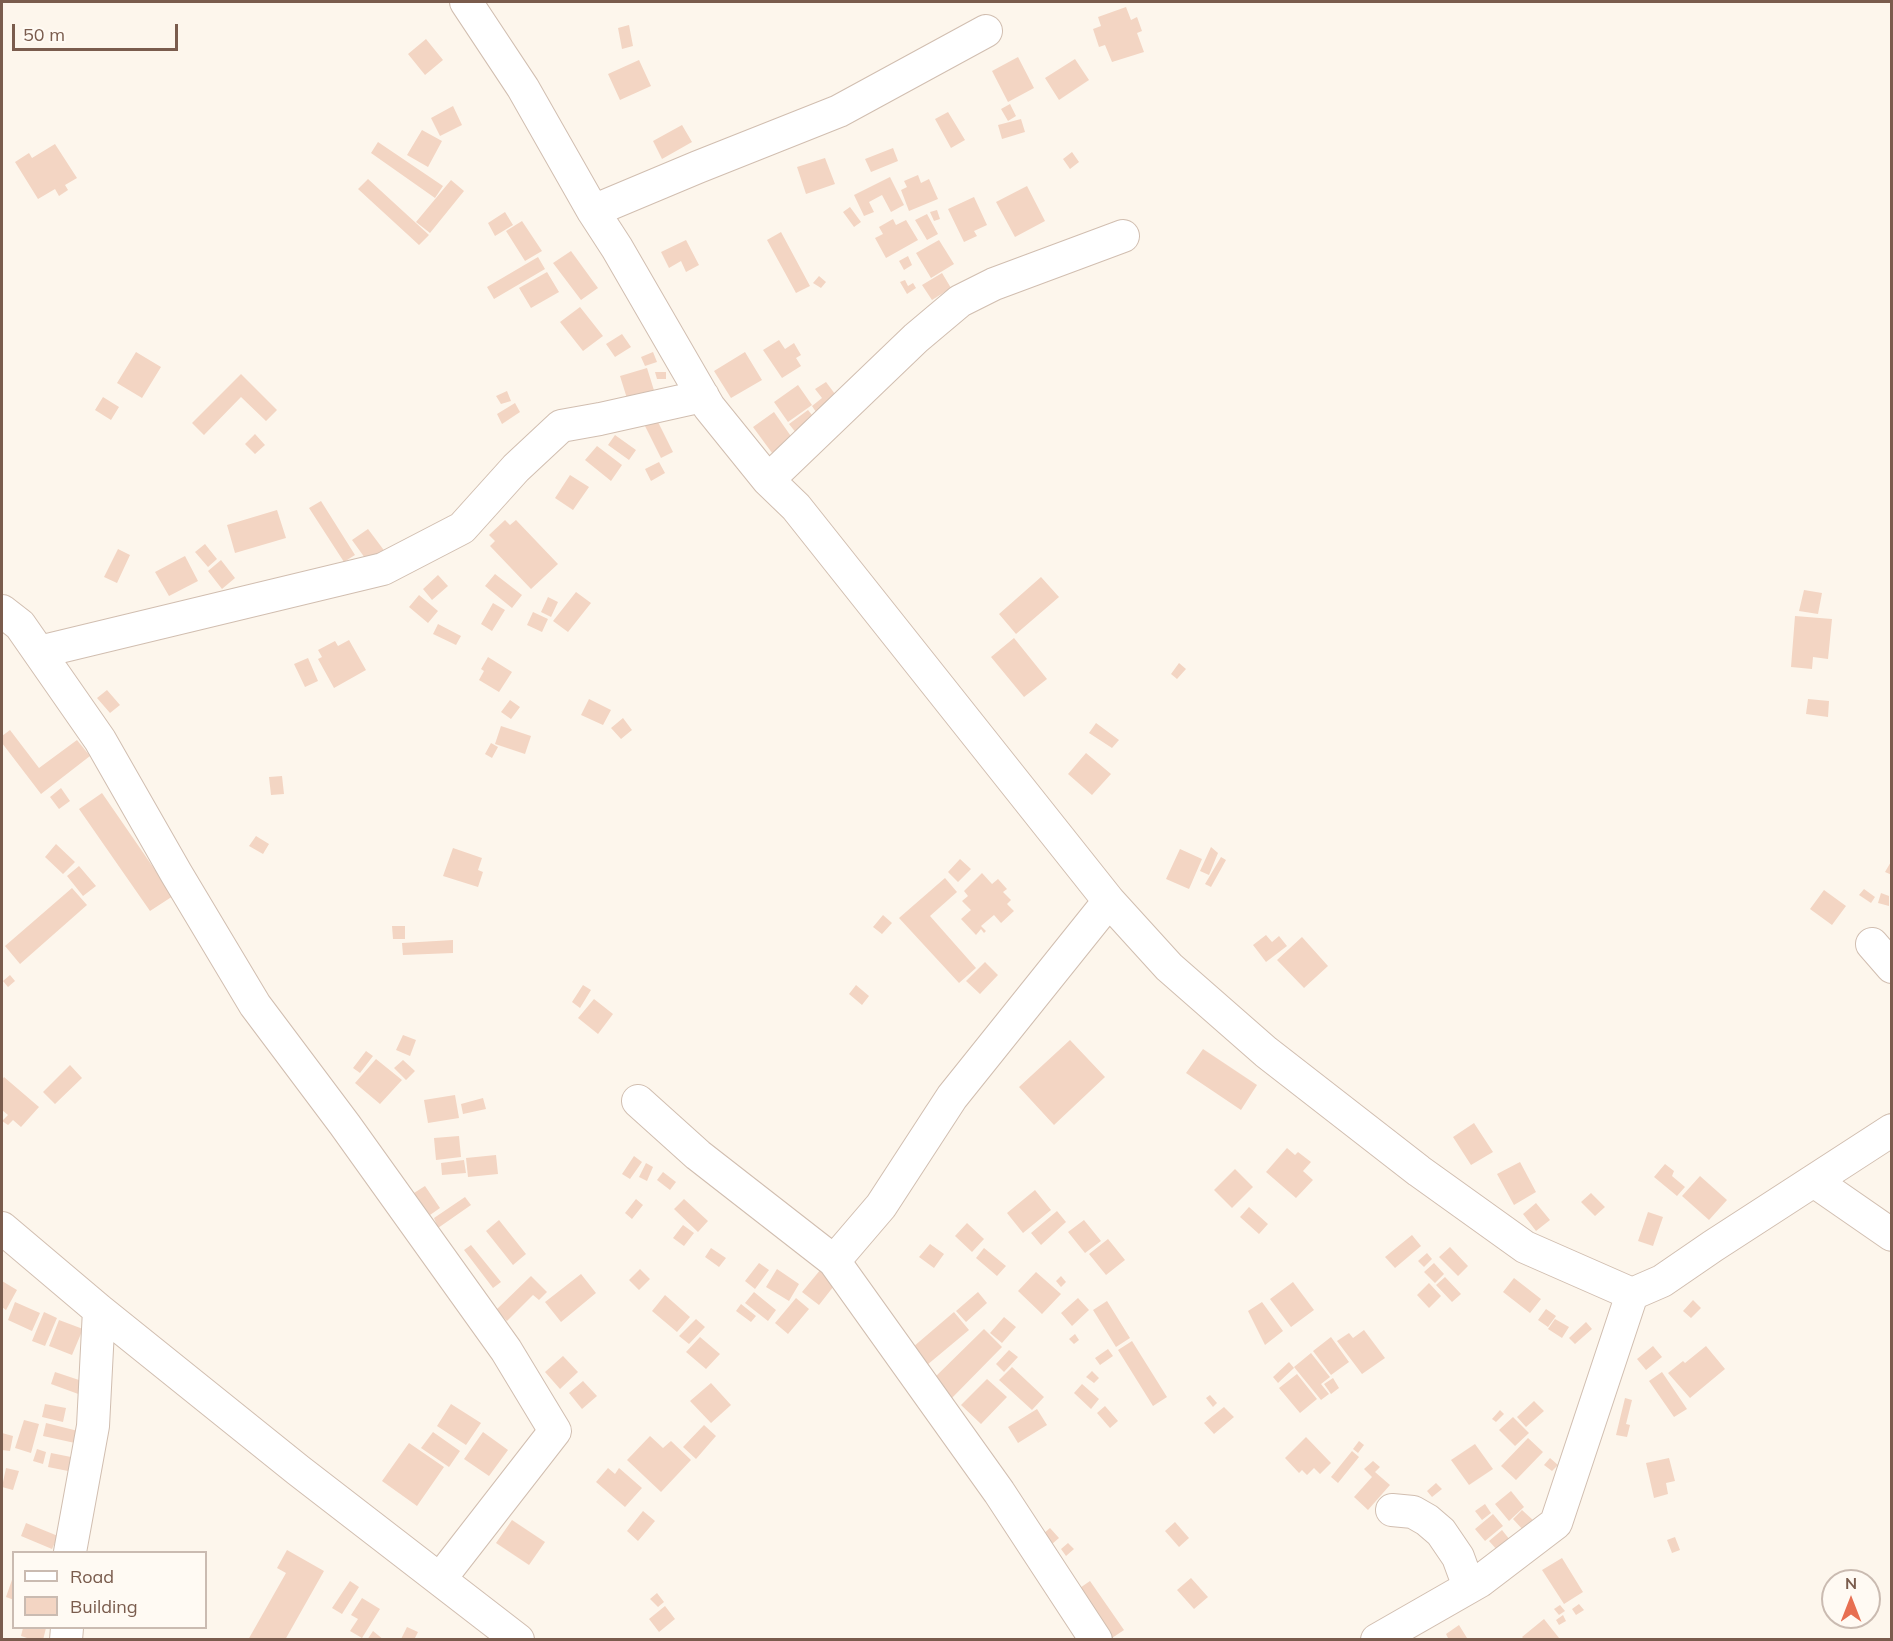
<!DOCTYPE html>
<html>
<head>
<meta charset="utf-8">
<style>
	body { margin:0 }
	#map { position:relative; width:1893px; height:1641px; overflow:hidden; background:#fdf6ec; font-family:Mulish,sans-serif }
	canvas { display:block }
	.frame { position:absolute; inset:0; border:3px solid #7a5c4d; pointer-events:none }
	.legend { position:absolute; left:12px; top:1551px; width:195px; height:78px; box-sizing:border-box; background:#fffaf3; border:2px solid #cabbb1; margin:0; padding:8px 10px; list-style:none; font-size:18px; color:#7a5c4d }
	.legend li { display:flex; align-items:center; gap:12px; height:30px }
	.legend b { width:30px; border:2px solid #cabbb1 }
	.north { position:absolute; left:1821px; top:1569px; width:60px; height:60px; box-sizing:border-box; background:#fffaf3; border:2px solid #cabbb1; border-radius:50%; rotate:0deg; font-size:16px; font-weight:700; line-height:24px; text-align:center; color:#7a5c4d }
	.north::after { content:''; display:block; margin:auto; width:21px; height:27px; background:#e76f51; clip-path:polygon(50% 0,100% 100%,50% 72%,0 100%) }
	.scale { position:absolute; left:12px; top:24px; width:166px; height:27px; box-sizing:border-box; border:3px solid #7a5c4d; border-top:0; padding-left:8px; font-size:18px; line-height:21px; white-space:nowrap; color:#7a5c4d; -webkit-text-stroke:4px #fffaf3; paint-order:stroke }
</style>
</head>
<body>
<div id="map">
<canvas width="1893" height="1641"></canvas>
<div class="frame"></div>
<ul class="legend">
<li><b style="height:8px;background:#fff"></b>Road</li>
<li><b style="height:16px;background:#f3d5c3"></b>Building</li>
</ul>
<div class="north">N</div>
<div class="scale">50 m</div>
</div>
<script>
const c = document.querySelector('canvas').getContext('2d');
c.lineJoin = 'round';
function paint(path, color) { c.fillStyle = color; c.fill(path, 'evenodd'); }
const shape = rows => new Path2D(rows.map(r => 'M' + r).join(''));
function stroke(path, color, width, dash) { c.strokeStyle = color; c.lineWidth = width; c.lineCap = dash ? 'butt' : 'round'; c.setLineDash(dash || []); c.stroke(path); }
paint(shape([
	[1126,7,1131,20,1137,17,1142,31,1137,33,1144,52,1112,62,1105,45,1099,47,1093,29,1101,26,1098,17],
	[629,25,633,46,622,49,618,28],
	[426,39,443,60,425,75,408,54],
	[1018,57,1034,88,1008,102,992,71],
	[1075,59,1089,80,1059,100,1045,78],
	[639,60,651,86,620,100,608,74],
	[1010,104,1016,116,1008,121,1001,109],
	[453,106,462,125,440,136,431,118],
	[948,112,965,140,951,148,935,119],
	[1021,119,1025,132,1002,139,998,125],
	[682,125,692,142,662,159,653,141],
	[422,130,442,141,428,167,407,155],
	[378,142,443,186,435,198,371,153],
	[55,144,77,178,65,185,68,190,59,196,55,189,38,199,15,162,29,153,32,158],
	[893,148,898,161,871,172,865,159],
	[1072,152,1079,162,1070,169,1063,159],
	[825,158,835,184,806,194,797,167],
	[918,175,921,183,929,179,938,199,909,211,901,190,907,187,904,181],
	[890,177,904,205,891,212,882,195,869,202,874,212,864,216,854,195],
	[368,179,429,235,419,245,358,189],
	[451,180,464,191,430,233,416,222],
	[1027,186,1045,221,1015,237,996,202],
	[974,197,987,225,974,231,977,236,964,242,948,209],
	[850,207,861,222,854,227,843,212],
	[937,210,940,219,934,221,930,212],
	[505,212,513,225,495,236,488,223],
	[927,214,938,234,927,240,915,220],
	[893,219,896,225,906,220,918,240,886,258,875,238,883,234,879,227],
	[522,221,542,251,525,261,506,231],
	[781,232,810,286,796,293,767,240],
	[686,240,699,265,686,272,681,261,669,268,661,252],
	[939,240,954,264,931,278,916,253],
	[571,251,598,288,581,300,553,263],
	[908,256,912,265,904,270,899,261],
	[538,257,545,269,494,299,487,287],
	[547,272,559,292,531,308,519,288],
	[942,273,951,288,932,300,922,285],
	[819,276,826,282,821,288,813,283],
	[905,280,908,286,913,283,916,288,907,294,900,282],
	[580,307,603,336,583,351,560,322],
	[622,334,631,347,615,357,606,344],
	[779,340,785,349,794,343,801,355,796,358,801,366,782,378,763,350],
	[136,352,161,367,142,398,117,383],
	[653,352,657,362,645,366,641,357],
	[745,352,762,380,731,398,714,371],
	[647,368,657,400,630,408,620,376],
	[655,372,666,372,666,379,657,379],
	[241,374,277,410,266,421,241,397,204,435,192,423],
	[826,382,841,402,820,418,812,406,822,398,815,389],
	[798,385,812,405,788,422,774,402],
	[507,391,511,401,501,404,496,396],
	[103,397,119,407,111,420,95,410],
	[515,403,520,412,502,424,497,414],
	[808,410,820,425,801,439,789,424],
	[774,412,795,442,775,457,753,427],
	[657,420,673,452,661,458,645,426],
	[255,434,265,445,255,454,245,444],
	[615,435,636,450,629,460,608,445],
	[597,446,622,465,611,481,585,460],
	[659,462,665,473,651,481,645,469],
	[570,475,589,487,573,510,555,498],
	[321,501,355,555,344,562,309,508],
	[277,510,286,538,235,553,227,525],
	[505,520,510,525,516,520,558,564,531,589,490,546,495,541,489,535],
	[368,529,386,553,370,565,352,540],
	[205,544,217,559,208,567,195,552],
	[118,549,130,555,117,583,104,577],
	[185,556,198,581,169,596,155,572],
	[221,560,235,578,222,589,208,571],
	[495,574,522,595,512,608,485,586],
	[438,575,448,586,432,600,423,589],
	[1041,577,1059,597,1016,634,999,614],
	[1804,590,1822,593,1818,614,1799,611],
	[576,592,591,603,568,632,553,621],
	[419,595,438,611,428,623,409,607],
	[548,597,558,602,551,617,541,612],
	[493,603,505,610,492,631,481,624],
	[533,612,548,619,542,632,527,625],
	[1795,616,1832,619,1828,659,1813,657,1812,669,1791,667],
	[438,624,461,636,456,645,433,634],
	[1014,638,1047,679,1024,697,991,657],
	[349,640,366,670,334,688,318,659,322,657,318,650,335,641,338,646],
	[488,657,512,672,499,692,479,680,484,671,481,669],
	[308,658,318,681,305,687,294,664],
	[1179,663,1186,669,1177,679,1171,674],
	[107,690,120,705,110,713,97,698],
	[589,699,611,710,603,725,581,715],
	[1808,699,1829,701,1828,717,1806,714],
	[510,700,520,707,511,719,501,712],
	[623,718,632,730,621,739,611,728],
	[1096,723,1119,740,1112,748,1089,733],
	[501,726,531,736,525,754,495,744],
	[10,730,39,768,77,740,90,756,41,794,2,743,2,736],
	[491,743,498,747,492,758,485,754],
	[1086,753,1111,774,1092,795,1068,774],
	[282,776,284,794,271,795,269,777],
	[61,788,70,801,59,809,50,797],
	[102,793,173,896,150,911,79,809],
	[256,836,269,844,263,854,249,846],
	[56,844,75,862,63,874,45,857],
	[1211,847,1218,853,1209,875,1200,871],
	[453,848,482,858,478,870,483,872,478,887,443,876],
	[1180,849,1202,859,1189,889,1166,879],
	[1221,857,1226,860,1211,887,1205,884],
	[960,859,971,869,958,882,948,872],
	[1892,860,1892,875,1885,872],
	[79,866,96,886,83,896,67,876],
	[982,873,992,884,998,879,1007,889,1003,892,1011,900,1007,904,1014,911,1001,923,994,915,981,926,986,931,984,933,981,929,976,935,961,919,971,910,962,901,968,896,964,891],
	[945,878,957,892,930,916,976,968,959,983,899,918],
	[72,888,87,905,20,964,5,946],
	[1864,889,1875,897,1871,903,1859,895],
	[1824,890,1846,906,1832,925,1810,909],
	[1881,893,1889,896,1889,906,1878,903],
	[883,915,892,923,882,934,873,927],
	[392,926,405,926,405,939,393,939],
	[1266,935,1272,942,1279,936,1287,946,1266,962,1253,945],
	[1302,937,1328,966,1304,988,1277,960],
	[453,940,453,953,403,955,402,943],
	[985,962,998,975,980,994,966,981],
	[10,975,15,981,8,987,3,981],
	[583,985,591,990,580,1008,572,1002],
	[856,985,869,996,862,1005,849,994],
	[594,999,613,1014,598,1034,578,1018],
	[403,1035,416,1040,410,1056,396,1050],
	[1070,1040,1105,1077,1054,1125,1019,1087],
	[1203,1049,1257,1085,1241,1110,1186,1073],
	[366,1051,373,1056,360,1073,353,1068],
	[376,1059,402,1080,380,1104,355,1083],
	[403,1060,415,1071,406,1080,394,1068],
	[70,1065,82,1078,55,1104,43,1092],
	[4,1077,39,1107,21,1127,13,1120,8,1125,2,1121,8,1115,2,1110,2,1080],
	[455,1095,459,1118,428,1123,424,1100],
	[483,1098,486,1109,463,1114,461,1104],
	[1474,1123,1493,1152,1471,1165,1453,1137],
	[459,1136,461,1157,436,1160,434,1138],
	[1287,1148,1295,1155,1298,1152,1311,1162,1303,1171,1313,1180,1296,1198,1266,1172],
	[496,1155,498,1174,468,1177,466,1158],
	[634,1156,642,1162,630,1179,622,1174],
	[464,1160,466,1173,442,1175,441,1163],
	[1520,1162,1536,1192,1514,1205,1497,1174],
	[646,1163,653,1167,647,1181,639,1177],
	[1665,1164,1674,1171,1672,1176,1685,1187,1677,1196,1654,1177],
	[1235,1169,1253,1187,1232,1208,1214,1190],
	[663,1172,676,1182,670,1190,657,1180],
	[1700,1176,1727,1200,1709,1220,1682,1196],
	[425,1186,440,1208,430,1215,414,1193],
	[1035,1190,1051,1210,1023,1233,1007,1213],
	[1591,1193,1605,1207,1595,1216,1581,1202],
	[465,1197,471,1205,438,1228,434,1218],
	[636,1199,643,1205,632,1219,625,1213],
	[684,1199,708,1221,698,1232,674,1209],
	[1536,1203,1550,1220,1536,1231,1523,1214],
	[1249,1207,1268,1224,1259,1234,1240,1217],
	[1057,1211,1066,1222,1041,1245,1031,1233],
	[1648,1212,1663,1217,1653,1246,1638,1241],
	[499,1220,526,1254,513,1265,486,1231],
	[1084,1220,1101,1241,1085,1253,1068,1232],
	[967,1223,984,1239,972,1252,955,1236],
	[683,1225,694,1233,684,1246,673,1238],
	[1412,1235,1421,1246,1395,1268,1385,1257],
	[1108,1239,1125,1260,1106,1275,1089,1254],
	[930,1244,944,1254,934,1268,919,1257],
	[471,1245,501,1282,493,1288,464,1250],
	[1450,1247,1468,1266,1458,1276,1439,1257],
	[711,1248,726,1258,719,1267,705,1257],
	[984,1248,1006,1266,997,1276,976,1258],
	[1427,1253,1432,1259,1424,1267,1418,1261],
	[759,1263,769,1270,755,1289,745,1281],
	[1434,1263,1444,1274,1435,1283,1424,1272],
	[640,1269,650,1279,639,1290,629,1280],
	[777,1269,799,1284,789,1301,766,1287],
	[821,1269,837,1282,819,1305,802,1292],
	[1036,1272,1061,1294,1042,1314,1018,1291],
	[581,1274,596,1293,561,1322,545,1302],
	[531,1276,547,1292,539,1300,533,1295,507,1321,496,1310],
	[1061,1276,1066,1282,1061,1287,1056,1281],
	[1445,1277,1461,1294,1452,1302,1436,1285],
	[1514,1278,1541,1299,1530,1313,1503,1292],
	[2,1281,17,1290,6,1310,2,1307],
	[1293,1282,1314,1310,1291,1327,1270,1299],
	[1429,1283,1441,1296,1429,1308,1417,1295],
	[754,1292,776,1310,768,1321,745,1303],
	[978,1292,987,1303,966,1322,956,1311],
	[665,1295,690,1317,677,1332,652,1311],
	[796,1298,809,1309,788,1334,775,1323],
	[1078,1298,1089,1310,1072,1326,1061,1313],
	[1693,1300,1701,1308,1691,1318,1683,1311],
	[1107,1301,1130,1338,1116,1347,1093,1310],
	[15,1302,40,1313,32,1331,8,1320],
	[1262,1302,1283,1331,1265,1345,1248,1311],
	[741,1304,756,1316,751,1322,736,1311],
	[1546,1309,1556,1316,1548,1327,1538,1320],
	[44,1312,57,1318,45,1346,32,1341],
	[954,1312,969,1330,921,1370,906,1353],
	[1004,1317,1016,1327,1002,1343,990,1333],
	[696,1319,705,1327,689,1344,679,1336],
	[1555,1319,1569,1327,1562,1338,1548,1329],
	[59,1320,83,1329,72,1355,49,1346],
	[1586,1322,1592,1329,1575,1344,1569,1338],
	[984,1329,1002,1347,949,1401,930,1382],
	[1364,1330,1385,1358,1362,1374,1337,1341,1349,1333,1353,1338],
	[1075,1334,1079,1340,1074,1344,1069,1339],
	[700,1337,720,1354,706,1369,686,1352],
	[1331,1337,1349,1362,1331,1375,1313,1351],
	[1132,1341,1167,1397,1153,1406,1118,1350],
	[1653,1346,1662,1357,1646,1370,1637,1359],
	[1706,1346,1725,1369,1690,1398,1668,1373,1683,1361,1685,1363],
	[1108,1349,1113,1356,1100,1365,1095,1358],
	[1009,1350,1018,1357,1004,1372,996,1364],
	[1311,1353,1330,1377,1321,1384,1329,1394,1321,1400,1294,1367],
	[563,1356,578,1372,560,1389,545,1372],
	[1289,1362,1294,1368,1278,1383,1273,1377],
	[1012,1367,1044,1397,1032,1410,999,1380],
	[1092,1371,1099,1378,1094,1383,1086,1377],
	[55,1372,85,1382,81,1395,51,1384],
	[1662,1372,1687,1409,1674,1417,1649,1381],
	[1297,1374,1317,1399,1300,1413,1279,1388],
	[1333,1378,1339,1388,1331,1394,1324,1384],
	[987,1379,1007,1397,981,1424,961,1405],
	[583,1381,597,1396,582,1409,569,1393],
	[711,1383,731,1405,711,1423,690,1401],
	[1082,1384,1099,1399,1091,1409,1074,1393],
	[1210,1395,1217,1403,1213,1407,1206,1398],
	[1625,1398,1632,1400,1626,1424,1630,1425,1627,1437,1616,1435],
	[1534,1401,1544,1411,1526,1427,1517,1417],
	[45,1404,66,1408,63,1422,42,1417],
	[451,1404,481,1423,466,1445,437,1426],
	[1105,1406,1118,1421,1110,1428,1097,1413],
	[1224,1407,1234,1417,1214,1434,1204,1423],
	[1037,1409,1047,1425,1018,1443,1008,1427],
	[1500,1410,1504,1414,1496,1422,1492,1419],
	[1513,1417,1529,1433,1515,1446,1499,1430],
	[24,1420,39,1424,31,1453,15,1448],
	[46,1423,78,1431,75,1443,43,1436],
	[704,1425,716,1436,696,1459,683,1447],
	[433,1432,460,1451,449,1467,421,1448],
	[483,1432,508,1450,489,1476,464,1459],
	[2,1433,13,1436,10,1451,2,1450],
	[650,1436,663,1448,671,1441,691,1460,661,1492,627,1460],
	[1306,1437,1331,1463,1320,1474,1314,1468,1307,1475,1302,1470,1299,1473,1285,1458],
	[1528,1438,1543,1452,1516,1480,1501,1466],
	[1359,1441,1364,1445,1358,1453,1353,1449],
	[409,1443,444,1467,417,1506,382,1481],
	[1475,1444,1493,1469,1469,1485,1451,1460],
	[37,1449,46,1452,43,1464,33,1461],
	[1352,1451,1359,1457,1338,1483,1331,1477],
	[51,1453,71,1457,68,1471,48,1467],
	[1550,1458,1558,1465,1552,1471,1544,1465],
	[1669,1458,1675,1481,1666,1483,1668,1494,1654,1498,1646,1463],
	[1373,1461,1380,1467,1375,1472,1390,1485,1368,1510,1354,1497,1372,1477,1364,1469],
	[6,1468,19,1471,13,1490,2,1487],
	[608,1468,615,1474,619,1468,642,1488,625,1507,596,1482],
	[1436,1483,1442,1489,1432,1497,1427,1491],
	[1511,1491,1524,1507,1509,1521,1495,1504],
	[1485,1504,1491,1513,1482,1520,1475,1511],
	[1522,1510,1534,1521,1524,1531,1513,1519],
	[643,1511,655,1521,638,1541,627,1531],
	[1493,1514,1503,1526,1485,1541,1475,1529],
	[512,1520,545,1542,529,1565,496,1543],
	[1175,1522,1189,1538,1179,1547,1165,1531],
	[26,1523,58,1536,52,1549,21,1536],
	[1050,1528,1059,1538,1052,1544,1043,1534],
	[1502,1530,1510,1540,1498,1551,1489,1541],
	[1675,1537,1680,1550,1672,1553,1667,1540],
	[1068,1543,1074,1549,1066,1556,1061,1549],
	[287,1550,324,1571,285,1640,248,1640,286,1573,277,1568],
	[1562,1558,1583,1592,1564,1604,1542,1570],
	[14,1574,14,1600,6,1597],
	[1191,1578,1208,1597,1194,1609,1177,1590],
	[350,1581,359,1587,342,1614,332,1608],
	[1090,1581,1124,1630,1109,1640,1074,1592],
	[657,1593,664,1602,658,1607,650,1599],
	[362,1598,380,1609,362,1638,350,1631,358,1619,351,1615],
	[1579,1604,1584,1610,1576,1615,1572,1609],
	[1560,1605,1565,1611,1559,1615,1554,1609],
	[665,1606,675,1619,659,1632,649,1619],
	[1563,1615,1566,1621,1559,1625,1556,1620],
	[1544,1619,1559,1638,1557,1640,1525,1640,1522,1637],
	[1459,1625,1467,1638,1464,1640,1449,1640,1446,1634],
	[407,1627,418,1632,414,1640,401,1639],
	[23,1628,46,1628,43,1640,33,1640,21,1636],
	[373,1631,384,1640,367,1640]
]), '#f3d5c3');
const minor = shape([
	[466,2,523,88,593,211,617,248,709,407,768,480,796,507,1109,901,1169,967,1266,1052,1419,1171,1525,1247,1632,1294,1662,1281,1713,1246,1892,1130],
	[593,211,698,167,839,111,986,31],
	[768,480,916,338,960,301,994,284,1123,236],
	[2,611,20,625,100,740,176,873,255,1005,345,1125,506,1350,555,1431,440,1579],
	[39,652,383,569,462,528,516,468,561,426,600,419,703,396],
	[1872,944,1892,967],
	[638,1101,698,1155,834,1261,999,1492,1096,1640],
	[1814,1181,1892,1235],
	[2,1228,99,1310,298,1470,518,1640],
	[834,1261,881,1206,952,1097,1109,901],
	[1392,1510,1413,1512,1427,1520,1441,1532,1458,1557,1469,1587],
	[70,1552,93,1426,99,1310],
	[66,1640,67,1628],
	[1377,1640,1480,1581,1556,1523,1632,1294]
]);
stroke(minor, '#d1beb0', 34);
stroke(minor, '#fff', 32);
</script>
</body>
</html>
